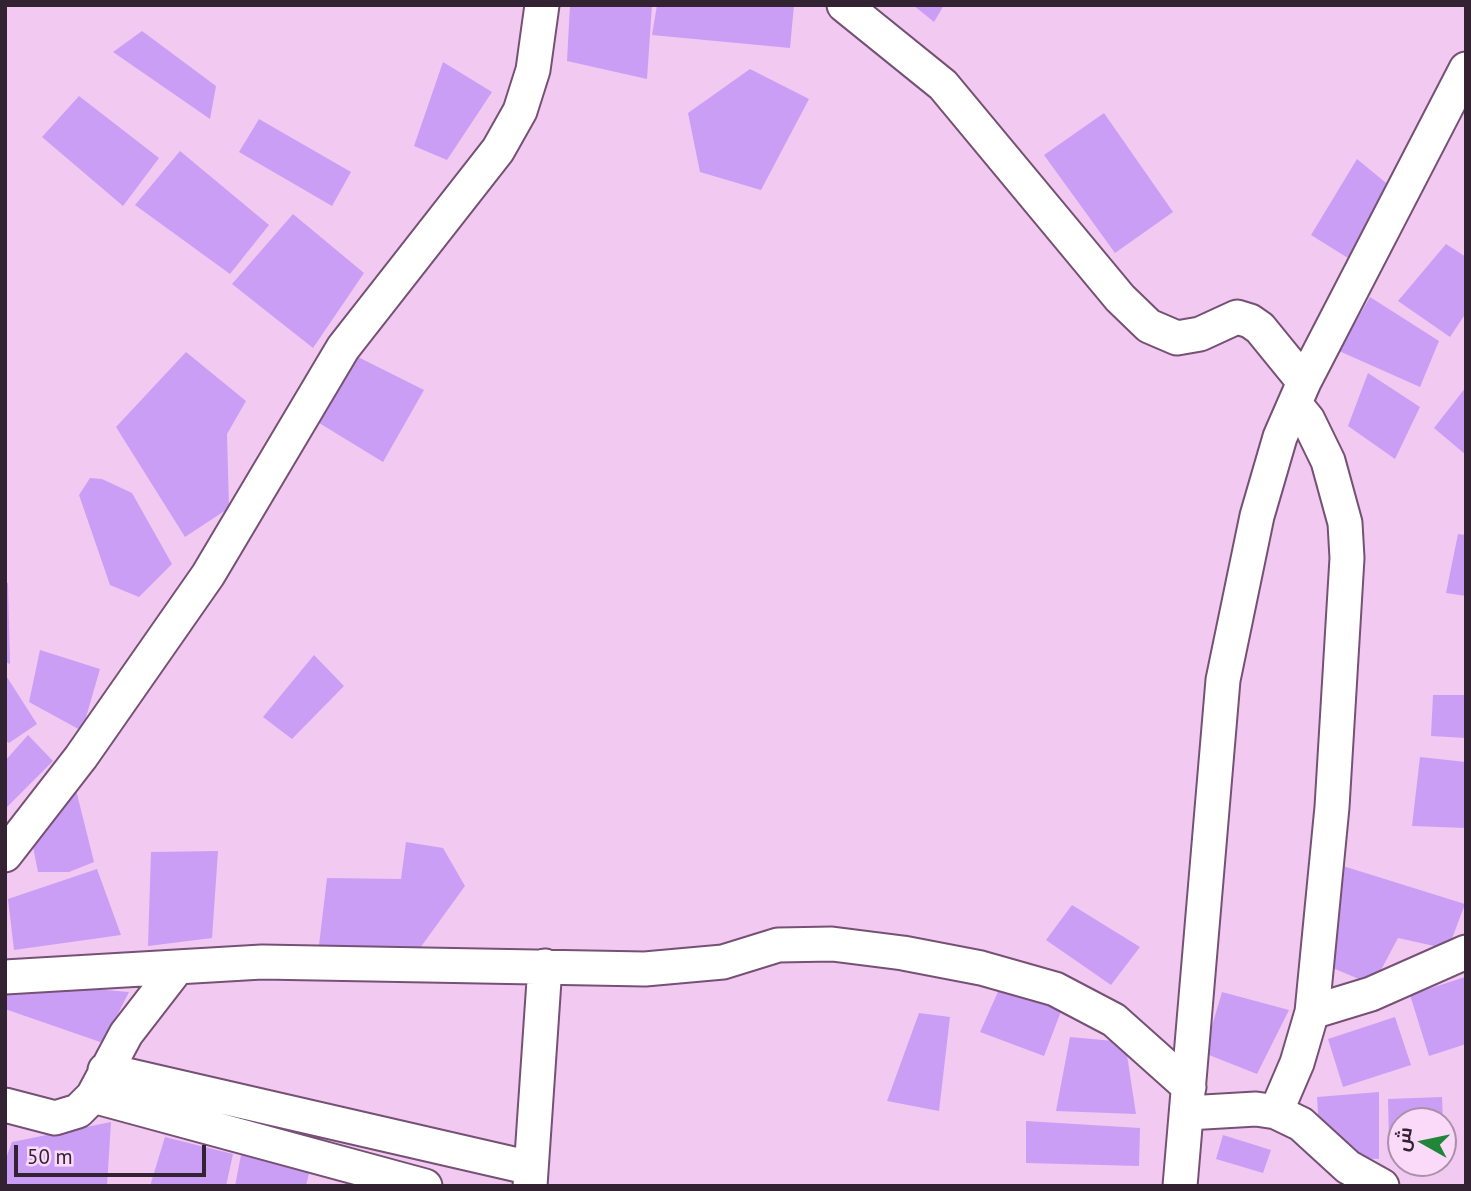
<!DOCTYPE html>
<html>
<head>
<meta charset="utf-8">
<style>
	body { margin:0 }
	#map { position:relative; width:1471px; height:1191px; overflow:hidden; background:#f2c9f1; font-family:"PT Sans",Cairo,sans-serif }
	canvas { display:block }
	.frame { position:absolute; inset:0; border:7px solid #332332; pointer-events:none }
	.north { position:absolute; left:1387px; top:1107px; width:70px; height:70px; box-sizing:border-box; background:#fbd9f9; border:2px solid #ab90a9; border-radius:50%; rotate:279deg; font-size:19px; font-weight:700; line-height:28px; text-align:center; color:#332332 }
	.north::after { content:''; display:block; margin:auto; width:24px; height:32px; background:#21853a; clip-path:polygon(50% 0,100% 100%,50% 72%,0 100%) }
	.scale { position:absolute; left:14px; top:1145px; width:192px; height:32px; box-sizing:border-box; border:4px solid #332332; border-top:0; padding-left:9px; font-size:21px; line-height:24px; white-space:nowrap; color:#332332; -webkit-text-stroke:5px #fbd9f9; paint-order:stroke }
</style>
</head>
<body>
<div id="map">
<canvas width="1471" height="1191"></canvas>
<div class="frame"></div>
<div class="north">ش</div>
<div class="scale">50 m</div>
</div>
<script>
const c = document.querySelector('canvas').getContext('2d');
c.lineJoin = 'round';
function paint(path, color) { c.fillStyle = color; c.fill(path, 'evenodd'); }
const shape = rows => new Path2D(rows.map(r => 'M' + r).join(''));
function stroke(path, color, width, dash) { c.strokeStyle = color; c.lineWidth = width; c.lineCap = dash ? 'butt' : 'round'; c.setLineDash(dash || []); c.stroke(path); }
paint(shape([
	[570,5,652,5,647,79,567,61],
	[657,5,794,5,790,48,652,35],
	[913,5,944,5,934,22],
	[142,31,216,86,210,119,113,52],
	[443,62,492,92,447,160,414,146],
	[750,69,809,99,761,190,700,172,688,113],
	[79,96,159,158,123,206,42,137],
	[1104,113,1173,212,1115,253,1044,155],
	[259,119,351,172,332,206,239,152],
	[180,151,269,225,230,274,135,205],
	[1357,159,1391,187,1348,258,1311,235],
	[293,214,364,273,313,348,232,284],
	[1446,244,1466,257,1466,313,1450,337,1398,301],
	[1370,297,1439,341,1420,387,1339,351],
	[186,352,246,401,227,434,229,508,185,537,116,427],
	[348,352,424,390,383,462,311,418],
	[1368,373,1420,407,1395,459,1348,426],
	[1466,387,1466,455,1434,428],
	[90,478,102,479,132,493,172,564,139,597,110,585,79,495],
	[1458,534,1466,535,1466,596,1446,593],
	[5,583,8,583,10,664,5,662],
	[40,650,100,669,82,731,29,702],
	[314,655,344,686,292,739,263,717],
	[5,674,37,724,9,743,5,740],
	[1433,695,1466,695,1466,738,1431,736],
	[28,735,53,761,5,809,5,761],
	[1420,757,1466,762,1466,828,1412,826],
	[74,782,94,862,69,872,38,872,32,842],
	[406,842,443,848,465,886,420,948,319,945,327,878,401,879],
	[218,851,212,938,148,946,151,852],
	[1343,866,1465,904,1448,949,1398,938,1373,985,1321,963],
	[97,869,121,935,14,950,8,899],
	[1072,905,1140,947,1111,985,1046,940],
	[1465,977,1466,1044,1429,1056,1410,995],
	[12,982,129,992,103,1043,5,1009,5,997],
	[1001,985,1065,1001,1044,1056,980,1032],
	[1222,992,1289,1010,1257,1074,1204,1053],
	[919,1013,950,1017,939,1111,887,1101],
	[1395,1017,1411,1065,1343,1087,1328,1039],
	[1070,1037,1125,1042,1136,1114,1056,1111],
	[1379,1092,1379,1159,1350,1158,1319,1128,1317,1097],
	[1442,1097,1443,1121,1401,1121,1401,1138,1389,1138,1388,1099],
	[1026,1121,1140,1128,1139,1166,1026,1163],
	[111,1122,107,1186,5,1186,5,1161,12,1142],
	[1223,1135,1271,1150,1263,1173,1216,1159],
	[165,1137,233,1154,226,1186,150,1186],
	[241,1155,309,1173,306,1186,235,1186]
]), '#cb9ef5');
const minor = shape([
	[844,5,943,85,1120,298,1149,326,1177,338,1200,334,1237,317,1250,321,1260,328,1304,382],
	[1295,404,1308,420,1328,461,1345,523,1347,558,1332,807,1312,1012],
	[5,855,81,757,208,575,343,348,498,150,520,111,533,70,542,5],
	[5,977,262,962,645,969,723,962,778,945,832,944,903,953,981,968,1055,989,1114,1020,1189,1087],
	[105,1070,531,1168],
	[93,1096,425,1186],
	[5,1105,55,1118,78,1111,93,1096,126,1034,177,968],
	[1276,1112,1297,1063,1312,1012,1371,994,1466,952],
	[1187,1113,1256,1109,1276,1112,1301,1124,1348,1167,1382,1186],
	[530,1186,545,966],
	[1180,1186,1223,680,1257,516,1280,437,1304,382,1466,69]
]);
stroke(minor, '#755174', 37);
stroke(minor, '#fff', 33);
</script>
</body>
</html>
